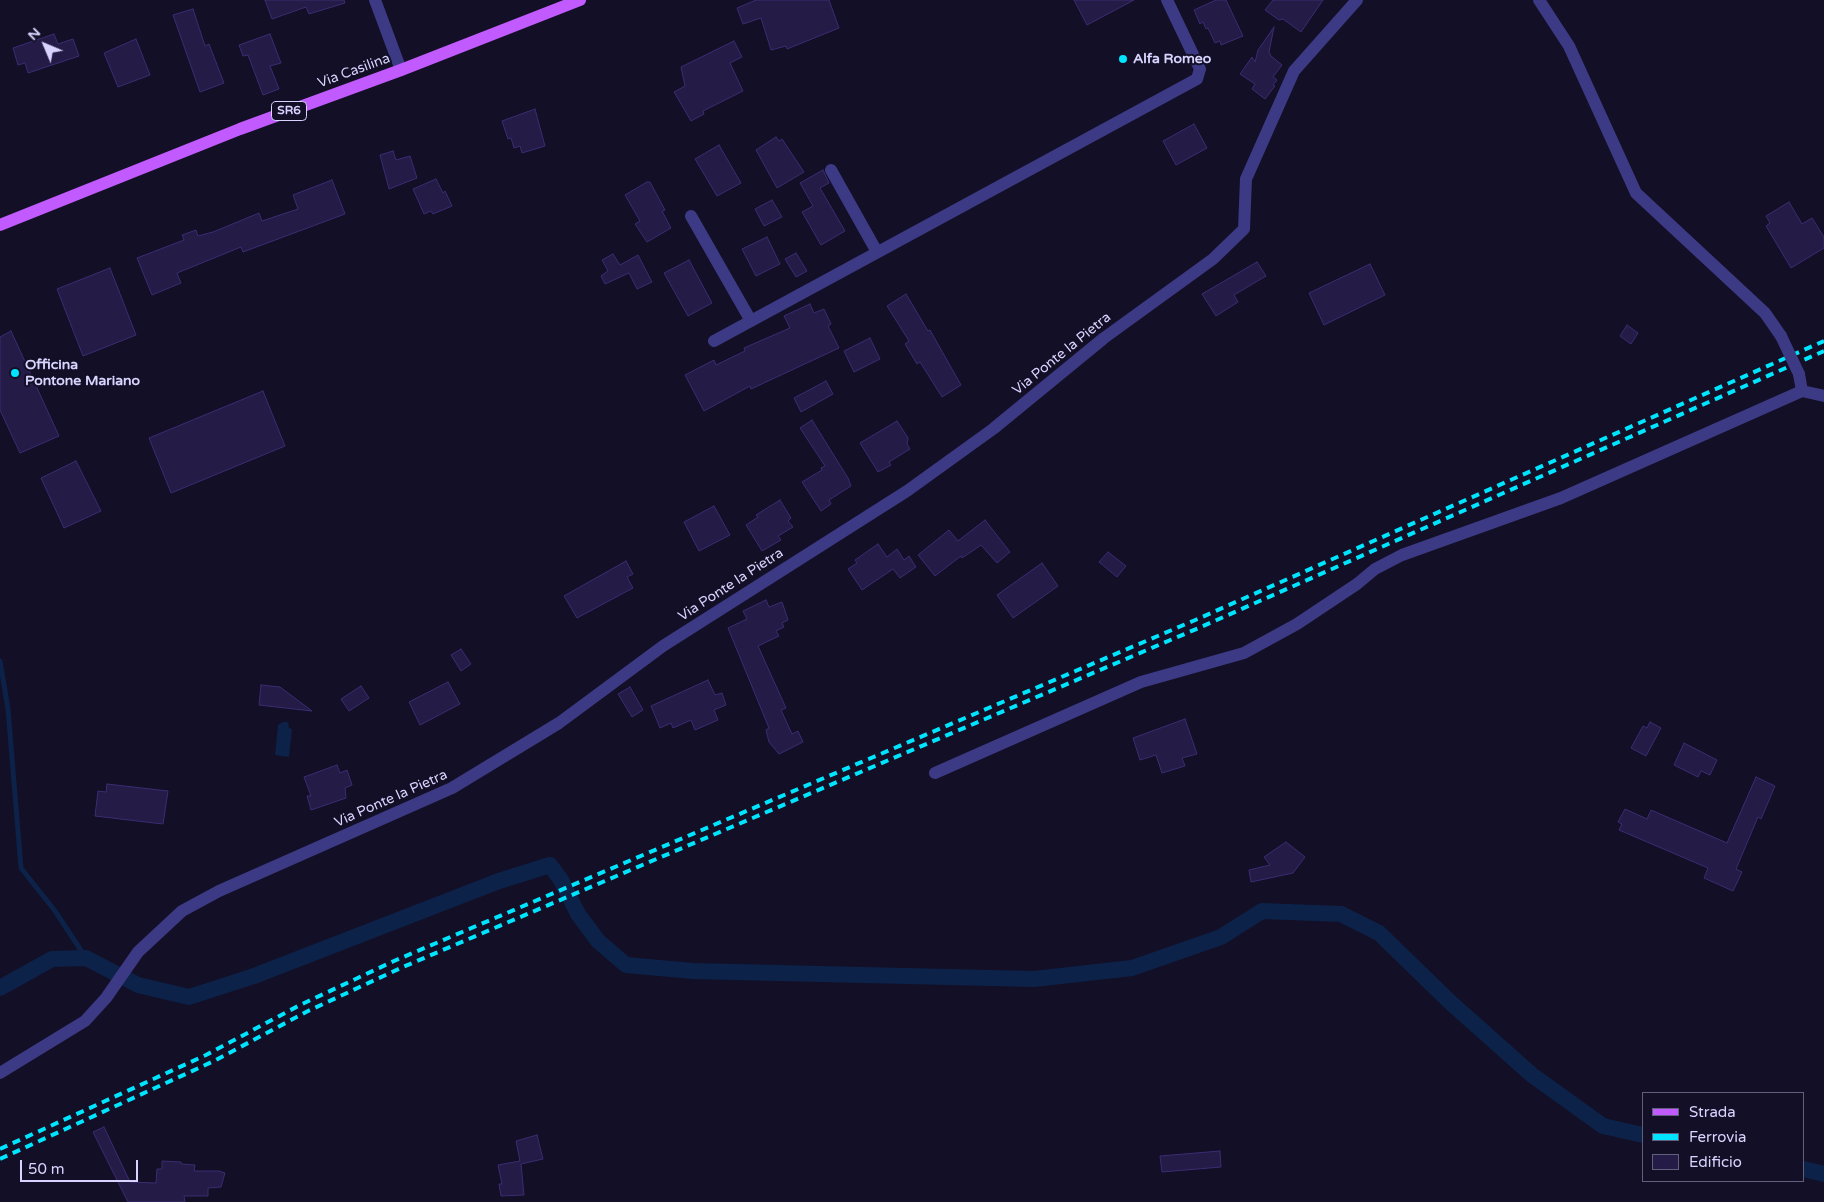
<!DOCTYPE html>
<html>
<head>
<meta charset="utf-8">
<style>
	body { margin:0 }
	#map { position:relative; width:1824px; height:1202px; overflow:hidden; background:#130f26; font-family:"Varela Round",sans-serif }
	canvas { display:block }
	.legend { position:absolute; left:1642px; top:1092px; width:162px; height:90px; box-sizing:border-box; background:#130f26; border:1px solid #625e7d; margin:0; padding:6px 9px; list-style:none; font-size:15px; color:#d9d4ff }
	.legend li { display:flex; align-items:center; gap:10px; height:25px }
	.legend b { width:25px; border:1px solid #625e7d }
	.north { position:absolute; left:20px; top:20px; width:50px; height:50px; -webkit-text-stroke:4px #130f26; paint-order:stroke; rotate:315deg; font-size:14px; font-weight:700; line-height:20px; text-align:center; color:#d9d4ff }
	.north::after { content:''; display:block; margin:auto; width:18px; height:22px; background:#d9d4ff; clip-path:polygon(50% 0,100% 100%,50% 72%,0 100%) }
	.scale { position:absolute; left:20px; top:1160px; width:118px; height:22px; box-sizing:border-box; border:2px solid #d9d4ff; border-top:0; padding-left:6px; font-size:15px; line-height:18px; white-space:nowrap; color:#d9d4ff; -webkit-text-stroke:4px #130f26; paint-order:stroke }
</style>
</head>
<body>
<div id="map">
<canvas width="1824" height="1202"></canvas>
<ul class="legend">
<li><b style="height:6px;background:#c25bff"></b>Strada</li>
<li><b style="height:6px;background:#00e5ff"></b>Ferrovia</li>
<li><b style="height:14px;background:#241b47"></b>Edificio</li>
</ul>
<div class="north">N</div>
<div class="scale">50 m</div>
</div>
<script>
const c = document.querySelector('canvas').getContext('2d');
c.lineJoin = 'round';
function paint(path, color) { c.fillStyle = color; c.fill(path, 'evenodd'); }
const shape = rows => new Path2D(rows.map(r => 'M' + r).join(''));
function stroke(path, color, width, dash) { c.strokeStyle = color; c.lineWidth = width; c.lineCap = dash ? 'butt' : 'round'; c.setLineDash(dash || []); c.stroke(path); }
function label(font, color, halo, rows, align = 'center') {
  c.font = font + ' "Varela Round",sans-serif'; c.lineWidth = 4; c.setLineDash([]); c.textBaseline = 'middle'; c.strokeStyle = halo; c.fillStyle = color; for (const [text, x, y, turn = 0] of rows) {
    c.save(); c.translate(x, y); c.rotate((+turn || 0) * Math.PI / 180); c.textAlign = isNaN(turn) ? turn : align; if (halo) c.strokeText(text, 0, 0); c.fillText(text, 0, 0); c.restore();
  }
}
paint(shape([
	[283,722,288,722,289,728,292,729,289,757,275,755,278,725]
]), '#0c2248');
stroke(shape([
	[0,661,8,709,21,868,55,911,86,958]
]), '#0c2248', 5);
stroke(shape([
	[0,988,52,959,86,958,138,985,189,997,254,976,499,881,550,865,561,880,578,914,598,941,626,965,693,971,1034,979,1132,968,1221,937,1262,911,1341,914,1379,933,1450,1002,1532,1075,1603,1126,1643,1135],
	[1803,1169,1824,1174]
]), '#0c2248', 16);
const building = shape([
	[265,0,344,0,345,3,309,14,306,7,272,19,265,0],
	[756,0,829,0,839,28,787,49,786,46,771,50,761,18,743,24,737,8,756,0],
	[1074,0,1134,0,1087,25,1074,0],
	[1216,0,1226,0,1243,36,1221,45,1220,41,1215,43,1208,28,1206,29,1203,22,1200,24,1194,10,1216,0],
	[1273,0,1323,0,1301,32,1283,19,1279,20,1265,10,1273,0],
	[193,9,205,46,209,44,224,83,200,92,173,15,193,9],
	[1274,27,1269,52,1271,56,1282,65,1273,77,1277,80,1273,85,1275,86,1265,99,1252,89,1255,84,1240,74,1252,57,1255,62,1258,50,1274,27],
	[54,34,58,44,73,39,79,56,28,73,25,63,18,65,13,48,54,34],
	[270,34,281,63,270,66,279,89,263,95,248,55,243,56,239,45,270,34],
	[136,39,150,75,118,87,104,53,136,39],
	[734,41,742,57,730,63,743,91,703,111,704,114,691,121,674,92,685,86,681,67,734,41],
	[535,109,545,146,522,153,520,146,514,148,511,138,508,139,502,121,535,109],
	[1194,124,1207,148,1176,165,1163,141,1194,124],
	[776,137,779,141,782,139,804,172,777,188,756,150,776,137],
	[719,145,741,183,717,196,695,159,719,145],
	[393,151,396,160,410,156,417,178,389,189,380,155,393,151],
	[823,170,829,183,820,188,845,231,821,245,802,212,813,206,800,183,823,170],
	[436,179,443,193,445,191,452,206,433,214,431,211,424,214,413,189,436,179],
	[332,180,345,214,243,252,241,247,177,273,181,283,152,295,137,258,184,240,182,235,196,230,198,236,213,232,259,213,262,221,298,209,293,195,332,180],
	[647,182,650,182,665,210,662,211,671,228,647,242,635,224,640,221,625,195,647,182],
	[772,200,782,217,764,226,755,209,772,200],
	[1789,202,1802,224,1812,218,1824,237,1824,248,1791,268,1766,226,1770,223,1766,216,1789,202],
	[767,237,780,264,756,276,742,249,767,237],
	[796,253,807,271,796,277,785,259,796,253],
	[613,254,620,265,638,255,652,282,637,289,629,273,605,284,601,276,608,271,602,260,613,254],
	[689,260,712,303,688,316,664,273,689,260],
	[1257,262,1266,276,1234,295,1238,302,1216,316,1202,294,1257,262],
	[1370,264,1385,295,1324,325,1309,293,1370,264],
	[110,268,136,335,83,356,57,289,110,268],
	[906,294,928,331,930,330,961,385,942,397,920,362,917,364,905,344,909,341,887,306,906,294],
	[810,304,814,313,824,309,831,324,828,326,839,348,751,389,750,386,704,411,685,375,714,360,716,365,745,351,744,348,790,328,784,316,810,304],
	[1627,325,1638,333,1631,344,1620,336,1627,325],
	[11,331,59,436,20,453,0,410,0,337,11,331],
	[870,338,880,359,854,372,844,351,870,338],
	[826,381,833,394,801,412,794,398,826,381],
	[263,391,285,446,171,493,149,438,263,391],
	[812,420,848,478,851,486,829,500,831,504,821,511,802,482,822,470,821,468,825,466,800,428,812,420],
	[897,421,908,438,907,444,910,449,889,462,891,465,878,472,860,443,897,421],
	[76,461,101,511,64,528,41,478,76,461],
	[780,500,791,518,788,521,793,527,778,536,781,540,762,551,746,525,758,517,756,515,780,500],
	[714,506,730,535,699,551,684,522,714,506],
	[985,520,1010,552,997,563,981,545,962,558,961,556,935,576,918,555,949,530,958,541,985,520],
	[878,544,887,557,897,549,904,560,909,556,916,567,900,578,893,569,862,590,848,569,857,563,855,560,878,544],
	[1108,552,1126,566,1117,577,1099,562,1108,552],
	[626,561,633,574,627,577,633,588,577,618,564,596,626,561],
	[1042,563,1058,586,1013,618,997,595,1042,563],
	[766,600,769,607,782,602,788,620,782,623,784,627,776,631,779,636,758,646,786,708,781,710,792,734,798,731,803,742,779,754,769,742,766,730,769,728,728,628,747,619,743,611,766,600],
	[461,649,471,664,461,671,451,655,461,649],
	[708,680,715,695,722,693,726,705,714,710,718,720,695,730,691,720,673,728,671,723,660,728,651,706,708,680],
	[448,682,460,704,420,725,409,702,448,682],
	[261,685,280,687,312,711,259,705,261,685],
	[361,686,369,698,349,711,341,699,361,686],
	[630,687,643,710,632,717,618,694,630,687],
	[1185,719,1197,754,1182,758,1185,766,1162,773,1156,755,1140,760,1133,738,1185,719],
	[1650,722,1661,728,1646,756,1631,748,1643,726,1647,728,1650,722],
	[1684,743,1717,760,1710,775,1701,771,1698,777,1674,765,1684,743],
	[337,765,340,773,347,770,352,785,345,788,346,798,311,810,307,796,311,796,304,777,337,765],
	[1756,777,1775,786,1761,819,1758,817,1736,869,1742,872,1733,891,1704,878,1708,868,1619,830,1622,824,1618,822,1625,809,1647,819,1651,810,1727,843,1756,777],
	[107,784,168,791,163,824,95,816,98,791,106,792,107,784],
	[1286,842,1305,857,1293,873,1251,882,1249,870,1270,865,1264,857,1286,842],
	[104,1127,130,1182,156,1183,157,1169,162,1169,162,1161,181,1162,181,1164,195,1165,194,1171,219,1171,225,1173,221,1187,208,1188,208,1196,184,1196,185,1202,128,1202,93,1132,104,1127],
	[537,1135,543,1159,521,1164,524,1195,501,1196,499,1184,502,1184,498,1165,520,1161,516,1141,537,1135],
	[1220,1151,1221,1167,1162,1172,1160,1156,1220,1151]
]);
paint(building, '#241b47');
stroke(building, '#3b2d73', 1);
stroke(shape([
	[375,0,401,70],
	[1539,0,1569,46,1636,193,1765,313,1781,336],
	[831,170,877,252],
	[691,216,751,321],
	[714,341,1197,79,1200,69,1167,0],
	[1799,374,1802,391,1824,396],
	[935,773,1141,682,1244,653,1297,624,1357,584,1375,569,1402,555,1561,498,1802,391],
	[0,1073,85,1021,106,998,138,952,182,911,219,891,452,788,559,723,663,646,907,491,993,429,1104,338,1213,259,1244,229,1246,179,1294,71,1357,0]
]), '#3d3a85', 12);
stroke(shape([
	[0,225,240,129,401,70,580,0]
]), '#c25bff', 12);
stroke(shape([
	[0,1149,206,1055,300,1005,394,961,1193,621,1824,341],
	[0,1159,214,1061,308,1011,403,967,1201,627,1824,351]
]), '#00e5ff', 4, [8, 6]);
stroke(shape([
	[1781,336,1799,374]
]), '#3d3a85', 12);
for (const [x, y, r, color] of [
	[1123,59,5,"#00e5ff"],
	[15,373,5,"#00e5ff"]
]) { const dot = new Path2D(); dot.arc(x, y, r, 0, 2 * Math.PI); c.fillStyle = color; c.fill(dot); stroke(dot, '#130f26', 2); }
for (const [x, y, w] of [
	[289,111,35]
]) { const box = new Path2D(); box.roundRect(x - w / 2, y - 9.5, w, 19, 4); c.fillStyle = '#130f26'; c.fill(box); stroke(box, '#d9d4ff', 1); }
label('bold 12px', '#d9d4ff', null, [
	["SR6",289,111]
]);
label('bold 14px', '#d9d4ff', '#130f26', [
	["Alfa Romeo",1133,59],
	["Officina",25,365],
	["Pontone Mariano",25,381]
], 'left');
label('14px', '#d9d4ff', '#130f26', [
	["Via Casilina",354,71,-20],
	["Via Ponte la Pietra",1062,354,-39],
	["Via Ponte la Pietra",731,585,-33],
	["Via Ponte la Pietra",391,799,-24]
]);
</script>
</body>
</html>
